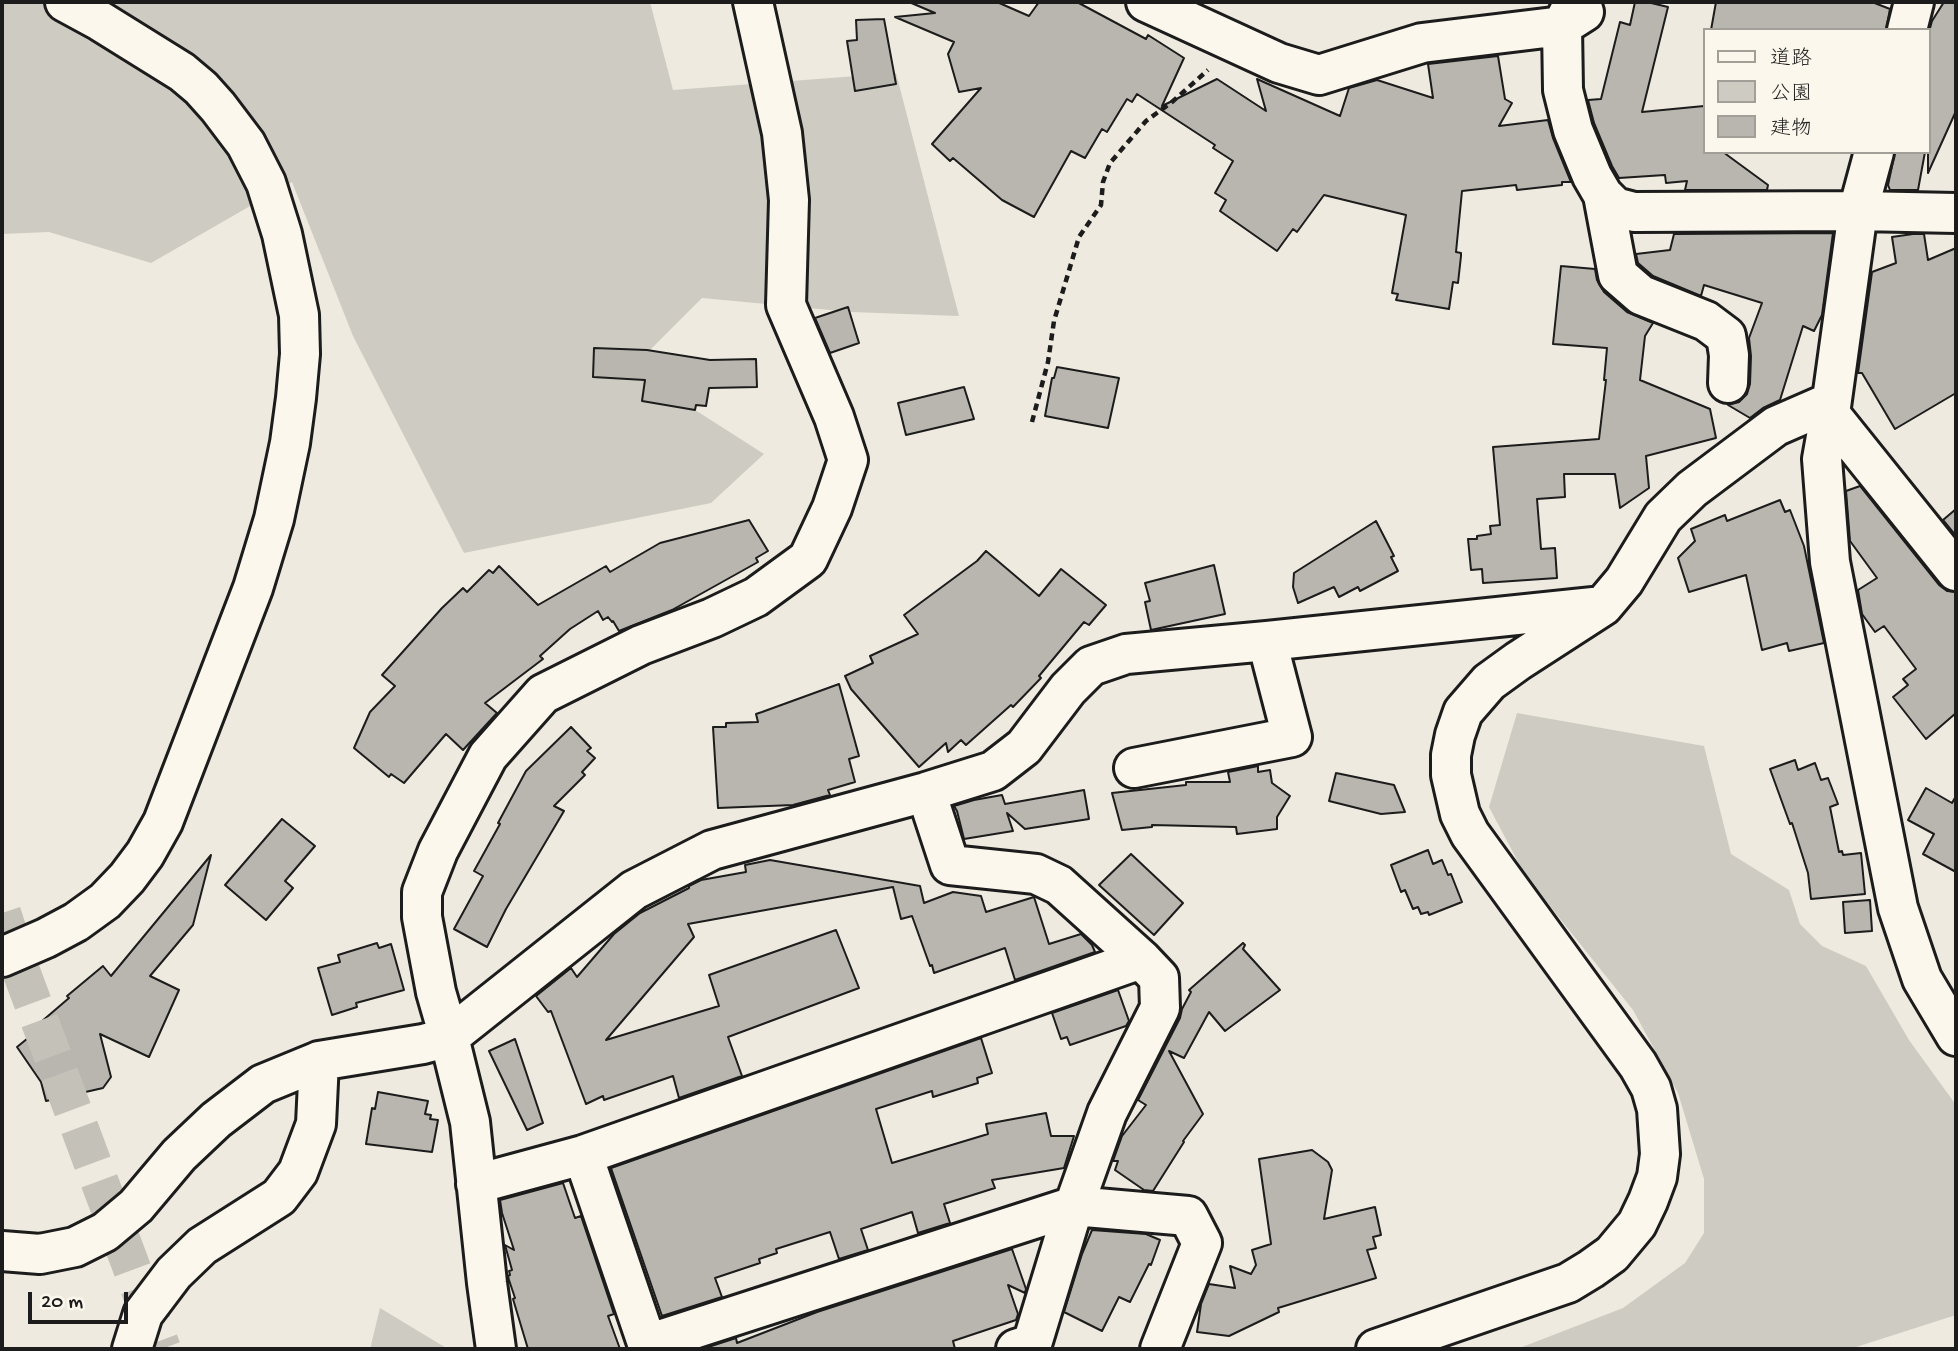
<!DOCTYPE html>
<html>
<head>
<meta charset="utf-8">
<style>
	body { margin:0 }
	#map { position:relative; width:1958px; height:1351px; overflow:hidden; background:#eeeadf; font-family:"Gochi Hand","Klee One",sans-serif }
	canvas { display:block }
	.frame { position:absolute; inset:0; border:4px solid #1c1c1c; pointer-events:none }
	.legend { position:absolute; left:1703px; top:28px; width:228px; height:126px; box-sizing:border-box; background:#fbf7ec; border:2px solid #a29f99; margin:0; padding:9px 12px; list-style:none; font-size:21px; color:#1c1c1c }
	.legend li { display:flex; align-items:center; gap:14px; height:35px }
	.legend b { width:35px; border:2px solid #a29f99 }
	.scale { position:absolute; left:28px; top:1292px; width:100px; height:32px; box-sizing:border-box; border:4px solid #1c1c1c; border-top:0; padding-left:9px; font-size:21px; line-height:24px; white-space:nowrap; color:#1c1c1c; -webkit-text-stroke:5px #fbf7ec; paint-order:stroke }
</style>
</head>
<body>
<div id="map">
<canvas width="1958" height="1351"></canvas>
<div class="frame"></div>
<ul class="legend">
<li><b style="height:9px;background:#fbf7ec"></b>道路</li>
<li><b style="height:19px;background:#ceccc2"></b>公園</li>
<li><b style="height:19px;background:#b9b6af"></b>建物</li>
</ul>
<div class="scale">20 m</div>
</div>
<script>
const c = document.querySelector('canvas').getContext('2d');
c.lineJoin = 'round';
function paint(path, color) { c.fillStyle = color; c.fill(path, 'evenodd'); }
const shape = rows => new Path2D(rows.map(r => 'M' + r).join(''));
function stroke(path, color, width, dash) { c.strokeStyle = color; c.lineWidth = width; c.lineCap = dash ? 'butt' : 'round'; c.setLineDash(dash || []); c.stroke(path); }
paint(shape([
	[2,2,650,2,673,90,896,73,959,316,851,312,702,298,631,369,764,454,711,503,464,553,353,336,292,182,151,263,49,232,2,234],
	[1517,713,1704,746,1731,854,1789,890,1800,924,1822,946,1866,966,1909,1040,1956,1105,1956,1315,1850,1349,1517,1349,1623,1308,1685,1263,1704,1233,1704,1179,1678,1093,1633,1010,1525,875,1489,807],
	[380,1308,448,1349,370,1349]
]), '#ceccc2');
const building = shape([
	[909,2,997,2,1029,16,1039,2,1077,2,1146,39,1148,35,1184,58,1162,106,1217,79,1266,111,1257,79,1340,116,1349,88,1377,80,1433,98,1428,64,1498,56,1505,99,1512,103,1499,126,1548,120,1553,138,1571,182,1562,182,1562,185,1517,190,1516,185,1462,191,1456,252,1461,253,1461,256,1458,283,1453,282,1449,309,1396,300,1398,294,1392,293,1406,215,1324,195,1297,232,1293,229,1277,251,1220,211,1226,200,1215,193,1233,161,1213,148,1215,145,1137,94,1132,102,1127,99,1107,132,1102,129,1085,158,1071,151,1034,217,1002,200,953,158,950,161,932,144,981,88,959,92,948,54,954,42,895,17,935,13,909,2],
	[1635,2,1647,2,1668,7,1642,112,1704,106,1704,152,1723,152,1768,185,1767,190,1685,190,1687,181,1666,183,1665,175,1619,178,1612,166,1594,123,1588,100,1601,99,1620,22,1630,25,1635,2],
	[1716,2,1872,2,1890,9,1886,30,1711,30,1716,2],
	[1944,2,1956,2,1956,111,1928,173,1928,35,1932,21,1944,2],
	[884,19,896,84,855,91,847,41,857,40,856,20,884,19],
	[1895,152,1925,152,1918,190,1890,190,1888,185,1895,152],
	[1833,233,1822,315,1814,331,1803,326,1780,400,1763,408,1750,418,1728,405,1739,402,1747,394,1750,384,1751,356,1749,338,1762,303,1704,285,1701,296,1653,276,1638,263,1636,254,1670,250,1674,234,1833,233],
	[1913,234,1924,234,1928,260,1956,248,1956,393,1895,429,1862,373,1858,373,1872,272,1896,263,1892,237,1913,234],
	[1561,266,1595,269,1597,280,1604,292,1627,312,1653,323,1645,336,1640,380,1710,409,1716,438,1646,456,1649,488,1620,508,1615,474,1564,474,1565,497,1537,499,1541,549,1555,548,1557,578,1483,583,1482,569,1471,570,1468,539,1477,539,1477,536,1491,534,1490,526,1500,525,1493,447,1599,439,1606,380,1604,380,1607,348,1553,344,1561,266],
	[848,307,859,343,830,353,815,318,848,307],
	[594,348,647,350,710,360,756,359,757,387,709,388,706,406,696,405,695,410,642,401,645,380,593,377,594,348],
	[1057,367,1119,378,1108,428,1045,416,1052,378,1054,378,1057,367],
	[964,387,974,419,906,435,898,403,964,387],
	[1860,486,1939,585,1947,591,1956,592,1956,713,1926,739,1893,697,1908,685,1903,679,1916,669,1884,626,1875,632,1862,614,1858,590,1877,578,1850,541,1846,491,1860,486],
	[1780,500,1785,512,1790,510,1804,546,1824,643,1789,651,1787,643,1762,650,1746,575,1689,592,1678,558,1695,541,1691,529,1725,515,1727,521,1780,500],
	[1956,509,1956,536,1943,520,1956,509],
	[749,520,768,551,756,558,758,562,672,610,619,631,613,621,612,622,608,617,603,620,598,611,570,629,540,656,543,659,485,703,497,713,463,750,446,734,404,783,391,774,389,777,354,748,370,712,395,686,382,675,442,608,463,588,467,592,489,570,493,573,499,566,538,605,606,566,610,572,660,543,749,520],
	[1376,521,1394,556,1391,557,1398,571,1360,591,1358,587,1339,597,1334,587,1298,603,1293,587,1294,573,1376,521],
	[986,551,1039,596,1061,569,1106,605,1089,625,1084,622,1039,676,1041,678,1013,707,1011,705,966,745,961,740,948,752,946,743,919,767,851,689,845,676,873,663,870,656,918,634,904,615,977,561,986,551],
	[1214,565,1225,614,1151,630,1145,602,1150,601,1145,583,1214,565],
	[839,684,859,756,849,759,855,782,828,790,830,795,793,805,718,808,713,727,726,727,726,723,758,722,756,714,762,712,839,684],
	[571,727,591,748,587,751,595,758,582,772,585,775,554,806,564,811,506,909,487,947,454,929,483,876,474,871,500,824,498,823,526,771,571,727],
	[1795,760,1798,770,1815,763,1821,780,1828,778,1838,804,1830,807,1839,852,1842,851,1843,855,1861,853,1865,894,1811,899,1808,873,1792,823,1790,824,1770,769,1795,760],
	[1258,766,1258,772,1270,770,1272,783,1290,796,1277,817,1277,829,1237,834,1236,827,1152,825,1152,827,1122,830,1112,793,1186,785,1186,782,1230,782,1228,772,1258,766],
	[1336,773,1394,785,1405,812,1381,814,1329,801,1336,773],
	[1926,788,1952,803,1956,796,1956,872,1923,854,1934,834,1908,820,1926,788],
	[1084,790,1089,819,1025,829,1007,813,1013,831,964,839,957,811,954,806,974,800,1002,795,1005,804,1084,790],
	[282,819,315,846,285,881,293,888,266,920,225,885,282,819],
	[1428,850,1433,864,1442,860,1448,875,1451,874,1462,902,1429,915,1428,912,1421,914,1418,907,1413,909,1405,890,1401,892,1391,865,1428,850],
	[1131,854,1183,903,1154,935,1099,885,1131,854],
	[211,855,193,925,150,976,179,990,149,1057,100,1034,111,1077,103,1088,46,1101,41,1082,17,1047,44,1025,41,1022,69,998,67,996,103,966,111,976,211,855],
	[770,860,920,886,924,903,953,892,981,896,986,912,1034,897,1049,944,1081,934,1092,945,1095,952,1015,980,1005,948,934,973,932,965,930,966,912,916,901,919,893,887,688,924,694,937,606,1040,719,1006,709,975,836,930,859,988,728,1037,742,1076,679,1098,673,1076,604,1100,603,1096,586,1104,551,1011,548,1012,536,996,571,968,577,977,614,934,640,913,689,888,689,886,701,880,746,872,745,865,770,860],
	[1870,900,1872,931,1845,933,1843,902,1870,900],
	[377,943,379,948,391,944,404,990,356,1003,357,1007,332,1015,318,968,340,962,338,955,377,943],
	[1243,943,1245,945,1243,949,1280,990,1225,1031,1209,1012,1184,1058,1169,1051,1203,1114,1183,1141,1184,1142,1153,1191,1144,1190,1115,1170,1118,1161,1113,1161,1122,1136,1146,1105,1138,1100,1180,1018,1182,1009,1191,992,1189,990,1243,943],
	[1118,990,1129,1021,1126,1026,1070,1045,1067,1037,1061,1039,1052,1013,1118,990],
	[981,1038,992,1073,977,1078,978,1083,933,1097,932,1091,876,1109,892,1163,988,1134,986,1124,1046,1113,1051,1136,1074,1136,1064,1168,992,1180,995,1188,944,1204,950,1223,918,1233,912,1212,861,1229,868,1250,839,1259,830,1232,776,1249,777,1253,759,1259,760,1263,715,1278,722,1297,662,1316,611,1168,981,1038],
	[515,1039,543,1123,527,1130,489,1051,515,1039],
	[378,1092,428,1101,425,1114,431,1115,430,1119,438,1120,432,1152,366,1144,372,1108,375,1109,378,1092],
	[1312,1150,1328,1162,1332,1170,1324,1219,1375,1207,1381,1235,1373,1237,1376,1248,1367,1250,1376,1278,1278,1308,1279,1312,1229,1336,1197,1332,1201,1304,1209,1284,1235,1288,1230,1266,1251,1274,1256,1265,1252,1250,1271,1244,1259,1159,1312,1150],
	[563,1183,575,1218,581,1216,614,1314,608,1316,620,1349,528,1349,513,1299,515,1298,509,1280,508,1276,510,1275,509,1271,512,1270,505,1245,514,1250,502,1213,500,1200,563,1183],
	[1092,1230,1146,1234,1160,1240,1151,1265,1149,1264,1130,1302,1119,1297,1102,1331,1064,1312,1082,1254,1092,1230],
	[1012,1249,1026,1289,1025,1293,1008,1285,1018,1314,1016,1320,953,1341,955,1349,702,1349,736,1338,737,1343,817,1312,1012,1249]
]);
paint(building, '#b9b6af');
stroke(building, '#1c1c1c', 2);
stroke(shape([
	[2,913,21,971,162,1349]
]), '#c4c1b8', 38, [38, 19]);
const minor = shape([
	[753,2,782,133,789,200,786,305,834,417,848,460,832,508,808,559,756,597,712,618,641,645,543,694,488,756,438,851,422,892,422,917,436,992,449,1037,634,890,712,850,926,792,993,771,1024,747,1068,689,1091,666,1126,654,1267,641,1603,606],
	[1146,2,1279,63,1319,75,1422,43,1562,26,1584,12],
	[1574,2,1562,26,1563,90,1573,130,1592,176,1603,195,1615,207,1634,212,1858,211,1956,213],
	[1907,30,1914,2],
	[1874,152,1858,211,1830,414,1822,459,1830,562,1898,908,1922,979,1956,1036],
	[1603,195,1618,275,1641,295,1706,321,1726,336,1729,355,1728,383],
	[1830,414,1956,571],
	[1134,768,1292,737,1267,641],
	[926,792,950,865,1036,874,1059,885,1141,959,1159,978,1160,1008,1107,1113,1074,1206,1188,1216,1202,1243,1160,1349],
	[2,957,46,938,76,922,105,901,127,878,145,854,163,822,253,588,274,519,290,443,296,398,300,354,299,315,282,234,266,183,246,144,218,107,201,88,182,72,100,21,65,2],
	[583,1155,649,1349],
	[476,1184,583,1155,1141,959],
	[2,1251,40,1254,75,1247,105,1232,136,1206,179,1155,216,1120,263,1084,319,1061,423,1044,449,1037,470,1122,487,1283,496,1349],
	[647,1344,1074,1206],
	[132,1349,143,1314,174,1273,202,1246,279,1197,298,1172,316,1124,319,1061],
	[1016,1349,1032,1344,1074,1206],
	[1376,1349,1568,1283,1591,1269,1612,1254,1637,1224,1648,1201,1657,1177,1660,1154,1657,1109,1651,1088,1638,1065,1470,834,1460,814,1451,775,1451,755,1455,735,1463,712,1489,682,1518,661,1603,606,1624,581,1663,517,1692,489,1776,426,1831,402]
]);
stroke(minor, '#1c1c1c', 44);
stroke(shape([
	[1032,422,1048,362,1054,321,1079,237,1101,205,1103,182,1110,163,1146,121,1172,102,1208,70]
]), '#1c1c1c', 4.5, [7, 5]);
stroke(minor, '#fbf7ec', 38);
</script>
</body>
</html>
